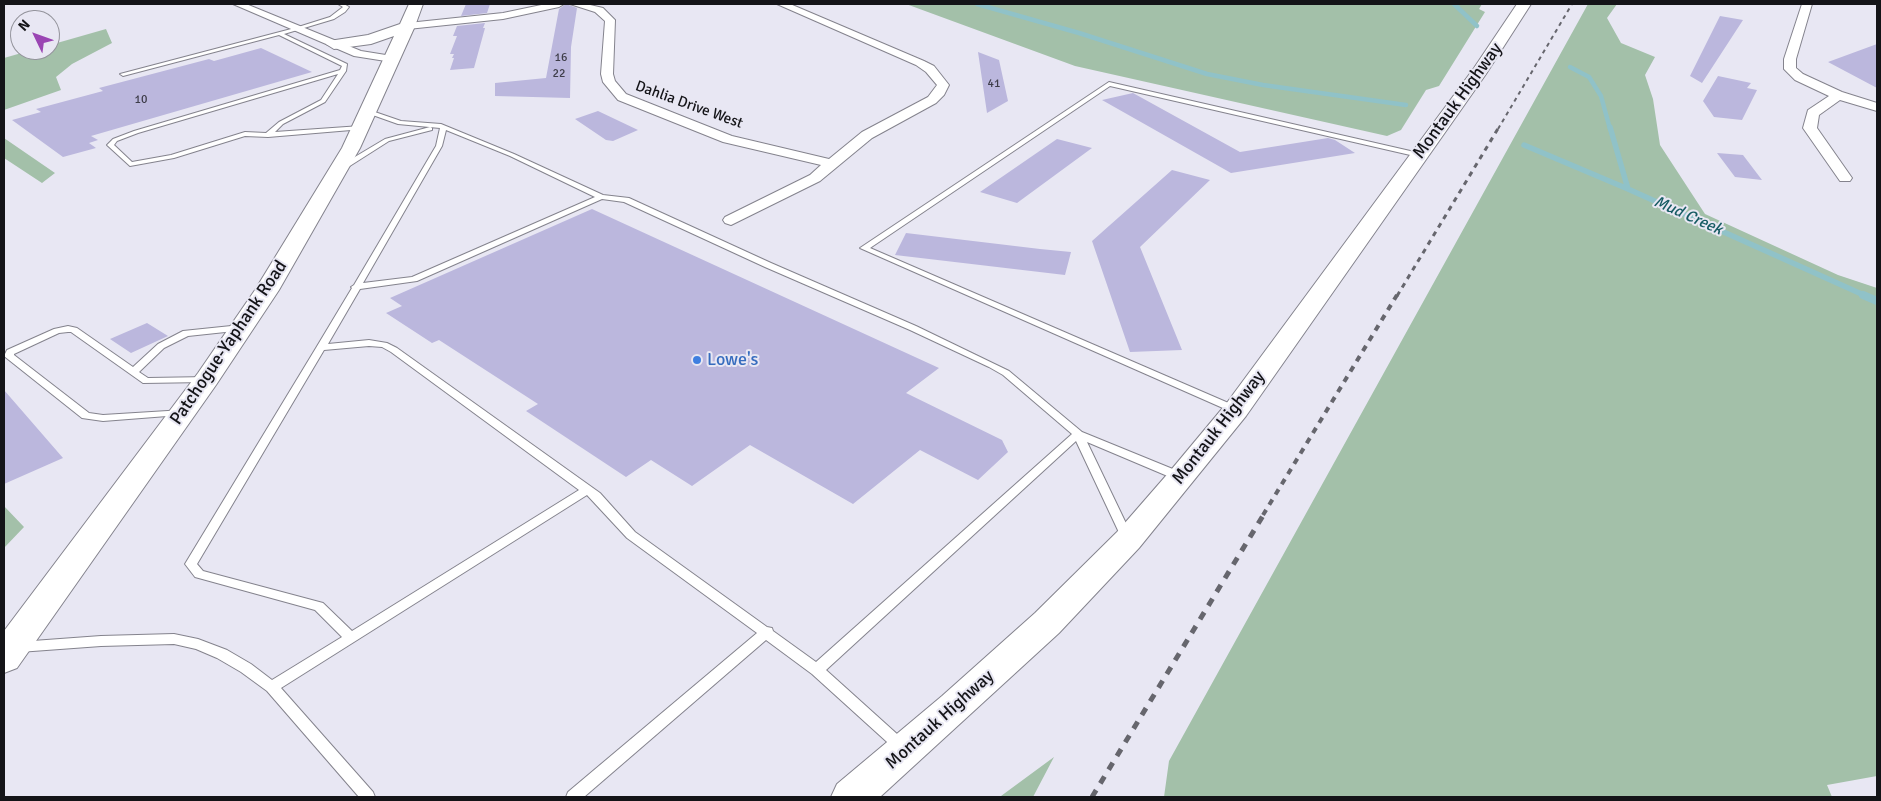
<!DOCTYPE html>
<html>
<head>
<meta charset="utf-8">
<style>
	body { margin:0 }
	#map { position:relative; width:1881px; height:801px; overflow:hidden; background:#e8e7f3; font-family:Signika,sans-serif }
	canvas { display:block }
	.frame { position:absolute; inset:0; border:5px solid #141418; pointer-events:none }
	.north { position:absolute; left:10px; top:10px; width:50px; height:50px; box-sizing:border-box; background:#e8e7f3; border:1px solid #93939b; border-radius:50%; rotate:312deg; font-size:14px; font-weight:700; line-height:20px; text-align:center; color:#141418 }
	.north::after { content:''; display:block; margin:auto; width:18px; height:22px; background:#9a45b3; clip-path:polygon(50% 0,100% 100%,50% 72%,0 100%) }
</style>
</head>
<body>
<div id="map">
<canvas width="1881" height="801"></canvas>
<div class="frame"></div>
<div class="north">N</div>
</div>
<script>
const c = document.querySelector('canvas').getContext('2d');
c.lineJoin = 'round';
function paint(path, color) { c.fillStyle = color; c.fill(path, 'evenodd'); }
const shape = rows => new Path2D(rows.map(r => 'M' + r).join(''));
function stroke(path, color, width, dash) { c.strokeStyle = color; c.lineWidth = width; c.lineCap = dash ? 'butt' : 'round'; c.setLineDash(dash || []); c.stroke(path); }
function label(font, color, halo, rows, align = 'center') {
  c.font = font + ' Signika,sans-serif'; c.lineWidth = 4; c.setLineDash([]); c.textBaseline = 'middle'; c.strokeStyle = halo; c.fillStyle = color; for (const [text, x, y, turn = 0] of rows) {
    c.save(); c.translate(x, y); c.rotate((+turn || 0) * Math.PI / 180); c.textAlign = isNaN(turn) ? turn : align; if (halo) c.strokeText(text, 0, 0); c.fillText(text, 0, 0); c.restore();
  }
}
paint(shape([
	[906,4,1482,4,1479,9,1485,12,1439,86,1426,90,1401,130,1387,136,1075,66],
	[1588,4,1617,4,1607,18,1621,43,1655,57,1645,75,1653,99,1660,145,1705,214,1838,275,1877,288,1877,776,1827,785,1832,797,1164,797,1169,761],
	[106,29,112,43,72,64,56,77,61,90,4,110,4,58,32,50,50,50,50,45],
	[4,138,55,173,42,183,4,158],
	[4,506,24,527,4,548],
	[1054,757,1033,797,1000,797,1001,796]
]), '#a3c0a9');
stroke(shape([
	[977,4,1079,33,1207,74,1263,85,1406,105],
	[1454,4,1477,26],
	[1570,67,1589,77,1601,96,1610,129]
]), '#90c2c8', 4.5);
stroke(shape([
	[1610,127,1628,189,1866,296],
	[1524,145,1628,189]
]), '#90c2c8', 5.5);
stroke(shape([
	[1863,295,1877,301]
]), '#90c2c8', 8);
paint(shape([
	[466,4,490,4,487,13,461,16],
	[566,4,577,8,571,47,570,98,495,96,495,83,546,78,559,9],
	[1720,16,1743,20,1702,83,1690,76],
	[485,23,483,28,485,28,474,68,450,70,454,58,452,58,454,54,450,54,457,36,453,36,457,26],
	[1877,44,1877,88,1828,62],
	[261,48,312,72,91,136,98,140,89,143,96,148,63,157,12,120,41,112,36,109,103,91,99,88,209,59,214,61],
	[978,52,999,60,1008,101,987,113],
	[1718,76,1751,83,1747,88,1757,90,1742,120,1714,117,1703,101],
	[1133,93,1240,152,1328,138,1335,140,1355,153,1231,173,1102,100],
	[598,111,638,130,613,141,606,140,575,119],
	[1057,139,1092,148,1017,203,980,192],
	[1717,153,1743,155,1762,180,1735,177],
	[1172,170,1210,180,1140,247,1182,350,1130,352,1092,241],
	[592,209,939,368,906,393,1002,440,1008,452,978,480,920,450,853,504,750,445,692,486,651,460,626,477,526,411,538,404,439,340,432,343,386,313,402,306,390,298],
	[906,233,1040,249,1071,252,1065,275,895,255],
	[147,323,168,336,131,353,110,339],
	[4,390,63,458,4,484]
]), '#bbb7dd');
const lane = shape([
	[338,4,344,4,349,7,345,12,334,19,284,34,347,64,346,71,325,102,283,124,275,132,361,126,363,127,363,129,268,137,245,136,174,158,130,166,107,145,113,139,134,131,340,70,342,66,279,35,123,76,120,74,295,28,330,17,343,7,338,4],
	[338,74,321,100,279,122,266,133,245,132,171,155,132,162,114,145,117,141,138,133,338,74],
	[1109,82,1419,153,1422,155,1419,157,1110,86,870,248,1240,408,1241,410,1240,412,1232,412,860,248,1109,82],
	[369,110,401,121,441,124,514,154,603,195,629,198,771,263,916,326,1009,371,1082,432,1185,474,1186,477,1185,480,1177,480,1087,442,1133,538,1131,541,1123,541,1076,441,826,670,907,743,909,747,907,751,902,753,897,751,812,674,766,640,584,797,566,797,568,792,757,633,627,538,587,495,281,688,373,792,375,797,359,797,267,691,241,672,217,658,196,649,174,644,101,646,19,652,14,651,12,647,14,643,19,642,101,636,174,634,198,639,227,650,251,664,272,680,342,637,315,610,195,577,185,564,316,348,352,288,351,287,354,285,436,146,440,128,398,124,367,113,367,111,369,110],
	[446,130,510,156,595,197,412,277,363,283,442,146,446,130],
	[602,199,624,202,765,267,910,330,989,367,1003,375,1072,434,816,662,773,631,772,628,767,627,635,532,600,493,397,348,387,343,369,340,328,344,360,289,417,281,602,199],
	[369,346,382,347,391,352,579,490,352,631,323,603,203,571,197,564,324,350,369,346],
	[430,127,432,128,432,130,389,141,345,169,338,167,385,139,430,127],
	[241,325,244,326,246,328,244,330,188,336,164,348,139,372,148,378,209,377,211,379,206,382,143,383,71,332,68,332,59,333,14,354,14,355,89,413,103,415,184,410,185,412,184,414,180,415,103,421,82,418,4,356,7,350,54,329,68,326,77,328,133,367,158,344,183,331,241,325]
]);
const street = shape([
	[233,4,246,4,361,51,392,56,398,59,392,62,354,56,233,4],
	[546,4,564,4,559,7,503,19,408,29,403,26,408,23,503,13,546,4],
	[570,4,586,4,603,8,615,20,613,74,615,81,626,94,732,136,829,159,862,132,928,97,937,85,926,72,916,65,777,4,790,4,924,61,934,66,949,85,944,95,936,103,872,138,820,181,731,225,725,223,723,220,725,217,810,175,821,165,723,142,618,100,603,82,601,74,605,21,595,12,570,4],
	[1802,4,1812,4,1796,59,1796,68,1803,74,1842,92,1877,103,1877,111,1840,100,1819,115,1817,128,1852,178,1850,181,1840,181,1803,128,1808,110,1829,96,1795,80,1784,69,1784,59,1802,4]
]);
const primary = shape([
	[409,4,423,4,415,26,360,148,279,290,216,385,17,668,4,673,4,631,198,373,255,290,342,148,394,36,371,44,334,49,326,44,329,41,368,35,400,24,409,4],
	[1517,4,1531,4,1486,74,1246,416,1139,548,1059,633,880,797,831,797,837,784,942,696,1035,613,1117,532,1171,470,1226,404,1474,68,1517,4]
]);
stroke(lane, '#84838d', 2);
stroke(street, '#84838d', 2);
stroke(primary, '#84838d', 2);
paint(lane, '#fff');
paint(street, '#fff');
paint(primary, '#fff');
stroke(shape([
	[1498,129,1572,4]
]), '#66666d', 2, [4, 4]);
stroke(shape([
	[1397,296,1499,127]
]), '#66666d', 3, [5, 5]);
stroke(shape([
	[1263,515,1397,295]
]), '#66666d', 4, [6, 6]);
stroke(shape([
	[1092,797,1264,514]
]), '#66666d', 5, [8, 8]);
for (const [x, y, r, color] of [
	[697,360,5,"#3f7fe0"]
]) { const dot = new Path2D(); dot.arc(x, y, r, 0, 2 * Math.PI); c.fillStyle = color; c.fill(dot); stroke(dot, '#e8e7f3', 2); }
label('12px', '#3e3d49', null, [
	["16",561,58],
	["22",559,74],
	["41",994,84],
	["10",141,100]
]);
label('15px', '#141418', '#e8e7f3', [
	["Dahlia Drive West",689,105,20]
]);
label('italic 16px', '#165b63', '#e8e7f3', [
	["Mud Creek",1688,216,24]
]);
label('18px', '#141418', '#e8e7f3', [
	["Montauk Highway",1458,101,-54],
	["Patchogue-Yaphank Road",229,343,-56],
	["Montauk Highway",1219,428,-52],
	["Montauk Highway",940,720,-42]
]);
label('18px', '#366cbe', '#e8e7f3', [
	["Lowe's",707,360]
], 'left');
</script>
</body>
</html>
